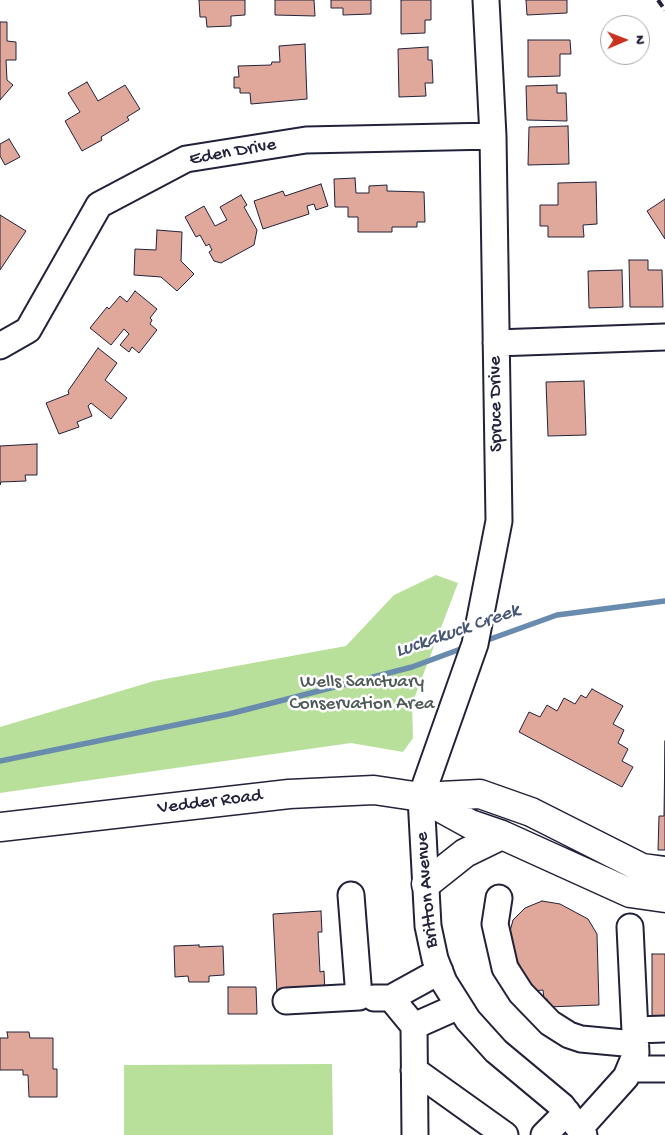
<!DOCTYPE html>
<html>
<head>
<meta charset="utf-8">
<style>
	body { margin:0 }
	#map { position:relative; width:665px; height:1135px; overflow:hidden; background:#fff; font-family:"Gochi Hand",sans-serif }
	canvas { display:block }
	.north { position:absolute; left:600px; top:15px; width:50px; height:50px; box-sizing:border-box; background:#fff; border:1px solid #a7a7b1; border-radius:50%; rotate:89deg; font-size:14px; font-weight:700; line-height:20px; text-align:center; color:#22223b }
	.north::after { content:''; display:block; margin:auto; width:18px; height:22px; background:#c8321e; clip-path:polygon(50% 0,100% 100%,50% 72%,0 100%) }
</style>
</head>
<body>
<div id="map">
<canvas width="665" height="1135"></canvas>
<div class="north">N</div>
</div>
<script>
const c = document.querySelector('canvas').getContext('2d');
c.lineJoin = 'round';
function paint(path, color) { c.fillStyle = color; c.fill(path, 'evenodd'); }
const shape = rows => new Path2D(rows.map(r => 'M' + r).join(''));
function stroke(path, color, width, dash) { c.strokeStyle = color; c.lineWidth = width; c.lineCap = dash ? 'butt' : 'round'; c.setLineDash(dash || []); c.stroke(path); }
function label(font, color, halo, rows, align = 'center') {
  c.font = font + ' "Gochi Hand",sans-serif'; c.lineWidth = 5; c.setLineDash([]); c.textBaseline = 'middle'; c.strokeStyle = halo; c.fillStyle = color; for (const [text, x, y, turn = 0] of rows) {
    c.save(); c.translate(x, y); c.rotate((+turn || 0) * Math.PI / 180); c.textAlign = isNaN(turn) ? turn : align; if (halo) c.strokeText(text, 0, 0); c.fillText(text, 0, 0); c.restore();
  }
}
paint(shape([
	[436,575,458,583,412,704,413,738,403,752,351,743,0,793,0,727,154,681,346,646,394,595],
	[332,1064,333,1135,124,1135,124,1065]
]), '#b9e09b');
stroke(shape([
	[482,642,557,615,665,601],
	[0,761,229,714,412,667,466,647]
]), '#698bad', 5.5);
const building = shape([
	[199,0,245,0,245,15,231,16,231,26,207,27,206,17,200,17,199,0],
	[275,0,314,0,315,16,275,15,275,0],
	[331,0,371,0,371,14,343,15,343,8,331,8,331,0],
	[401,0,431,0,431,20,425,20,425,33,401,34,401,0],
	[526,0,567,0,567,13,527,15,526,0],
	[0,22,7,22,7,41,16,42,16,60,6,60,7,80,13,85,0,100,0,22],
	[528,40,570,40,571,54,560,54,560,76,528,77,528,40],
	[305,44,307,99,251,104,250,93,240,93,240,88,234,88,234,77,239,77,238,66,271,65,272,62,280,62,279,46,305,44],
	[428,47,428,60,432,60,433,83,425,83,426,96,399,97,398,49,428,47],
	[87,82,98,101,125,85,140,109,127,117,129,120,101,137,102,140,82,151,65,121,80,112,68,93,87,82],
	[557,85,557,93,566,93,567,121,527,120,526,86,557,85],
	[568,126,569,164,528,165,529,127,568,126],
	[9,139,20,157,5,165,0,156,0,144,9,139],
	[355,178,356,193,369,193,369,186,387,185,387,191,424,192,425,222,417,222,417,227,392,227,392,232,358,232,358,217,348,217,348,207,335,207,334,179,355,178],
	[596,182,597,224,583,225,584,237,548,237,548,226,540,226,540,205,558,205,558,183,596,182],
	[321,184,328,206,316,210,314,204,307,206,309,214,263,229,254,201,283,191,285,196,321,184],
	[241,195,247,205,244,207,257,230,254,245,221,263,214,261,209,252,212,250,209,244,206,246,200,235,196,237,185,217,204,206,215,226,227,220,220,207,241,195],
	[665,199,665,239,647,211,665,199],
	[0,215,26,231,0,270,0,215],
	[157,230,182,232,181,261,194,274,177,291,161,277,134,275,135,249,156,250,157,230],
	[629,260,648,260,648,270,662,270,663,307,630,307,629,260],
	[622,270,623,307,589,308,588,271,622,270],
	[135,291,157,309,150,318,152,320,150,324,157,330,139,353,132,347,129,352,120,345,129,334,124,329,111,345,90,328,107,307,109,309,120,296,127,302,135,291],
	[98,348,117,363,105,380,127,398,111,419,91,403,88,406,92,416,77,422,79,427,59,434,46,403,69,394,68,391,98,348],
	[584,381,586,435,548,436,546,382,584,381],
	[37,444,37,475,25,475,26,481,1,482,0,485,0,446,37,444],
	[592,689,623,706,613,724,624,730,618,743,628,749,622,761,633,767,622,787,519,732,529,712,540,717,547,705,557,711,564,698,575,704,581,695,586,698,592,689],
	[665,741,665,850,658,850,659,816,664,816,665,741],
	[542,901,560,904,588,919,597,934,599,1005,547,1007,547,999,544,999,543,990,533,991,531,988,510,946,509,935,513,920,525,908,542,901],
	[321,911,322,932,318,932,320,972,324,971,325,992,277,994,273,914,321,911],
	[199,945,199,947,223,946,224,975,209,976,209,982,189,982,188,976,175,977,174,946,199,945],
	[652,954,665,954,665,1018,652,1018,652,954],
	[228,987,256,987,257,1014,228,1014,228,987],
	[7,1032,29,1032,30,1038,53,1038,53,1069,57,1069,57,1097,29,1097,28,1075,23,1075,23,1070,0,1070,0,1038,8,1038,7,1032]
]);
paint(building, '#e0a79b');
stroke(building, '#22223b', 1);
const minor = shape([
	[486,0,493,136,499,521,475,644,421,797,428,926,435,959,444,982,468,1020,496,1051,562,1106,584,1135],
	[496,343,665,337],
	[0,346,28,330,99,205,186,159,306,140,493,136],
	[499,898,495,924,505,968,521,993,550,1023,569,1035,581,1039,635,1044],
	[374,998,391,998,440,971],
	[391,998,414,1026,415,1135],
	[286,1001,359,997,351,895],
	[414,1026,459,1006],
	[635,1030,665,1029],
	[630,1069,665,1069],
	[414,1070,505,1135],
	[581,1127,626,1077,636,1053,630,927],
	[544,1135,567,1112]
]);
const major = shape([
	[421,797,470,824,502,835,630,893,665,898],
	[0,827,289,794,374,790,421,797,480,794,531,812,642,868,665,871],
	[426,884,465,853,502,835]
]);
stroke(minor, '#22223b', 29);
stroke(major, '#22223b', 31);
stroke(minor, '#fff', 25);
stroke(major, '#fff', 28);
stroke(shape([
	[658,0,665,10]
]), '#22223b', 4, [8, 4]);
label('19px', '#22223b', '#fff', [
	["Eden Drive",233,153,-10],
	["Spruce Drive",497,404,-91],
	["Vedder Road",210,803,-7],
	["Britton Avenue",428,890,-95]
]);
label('19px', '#4f5b58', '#fff', [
	["Wells Sanctuary",362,683],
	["Conservation Area",362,705]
]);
label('italic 20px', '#465774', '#fff', [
	["Luckakuck Creek",458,632,-19]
]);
</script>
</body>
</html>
